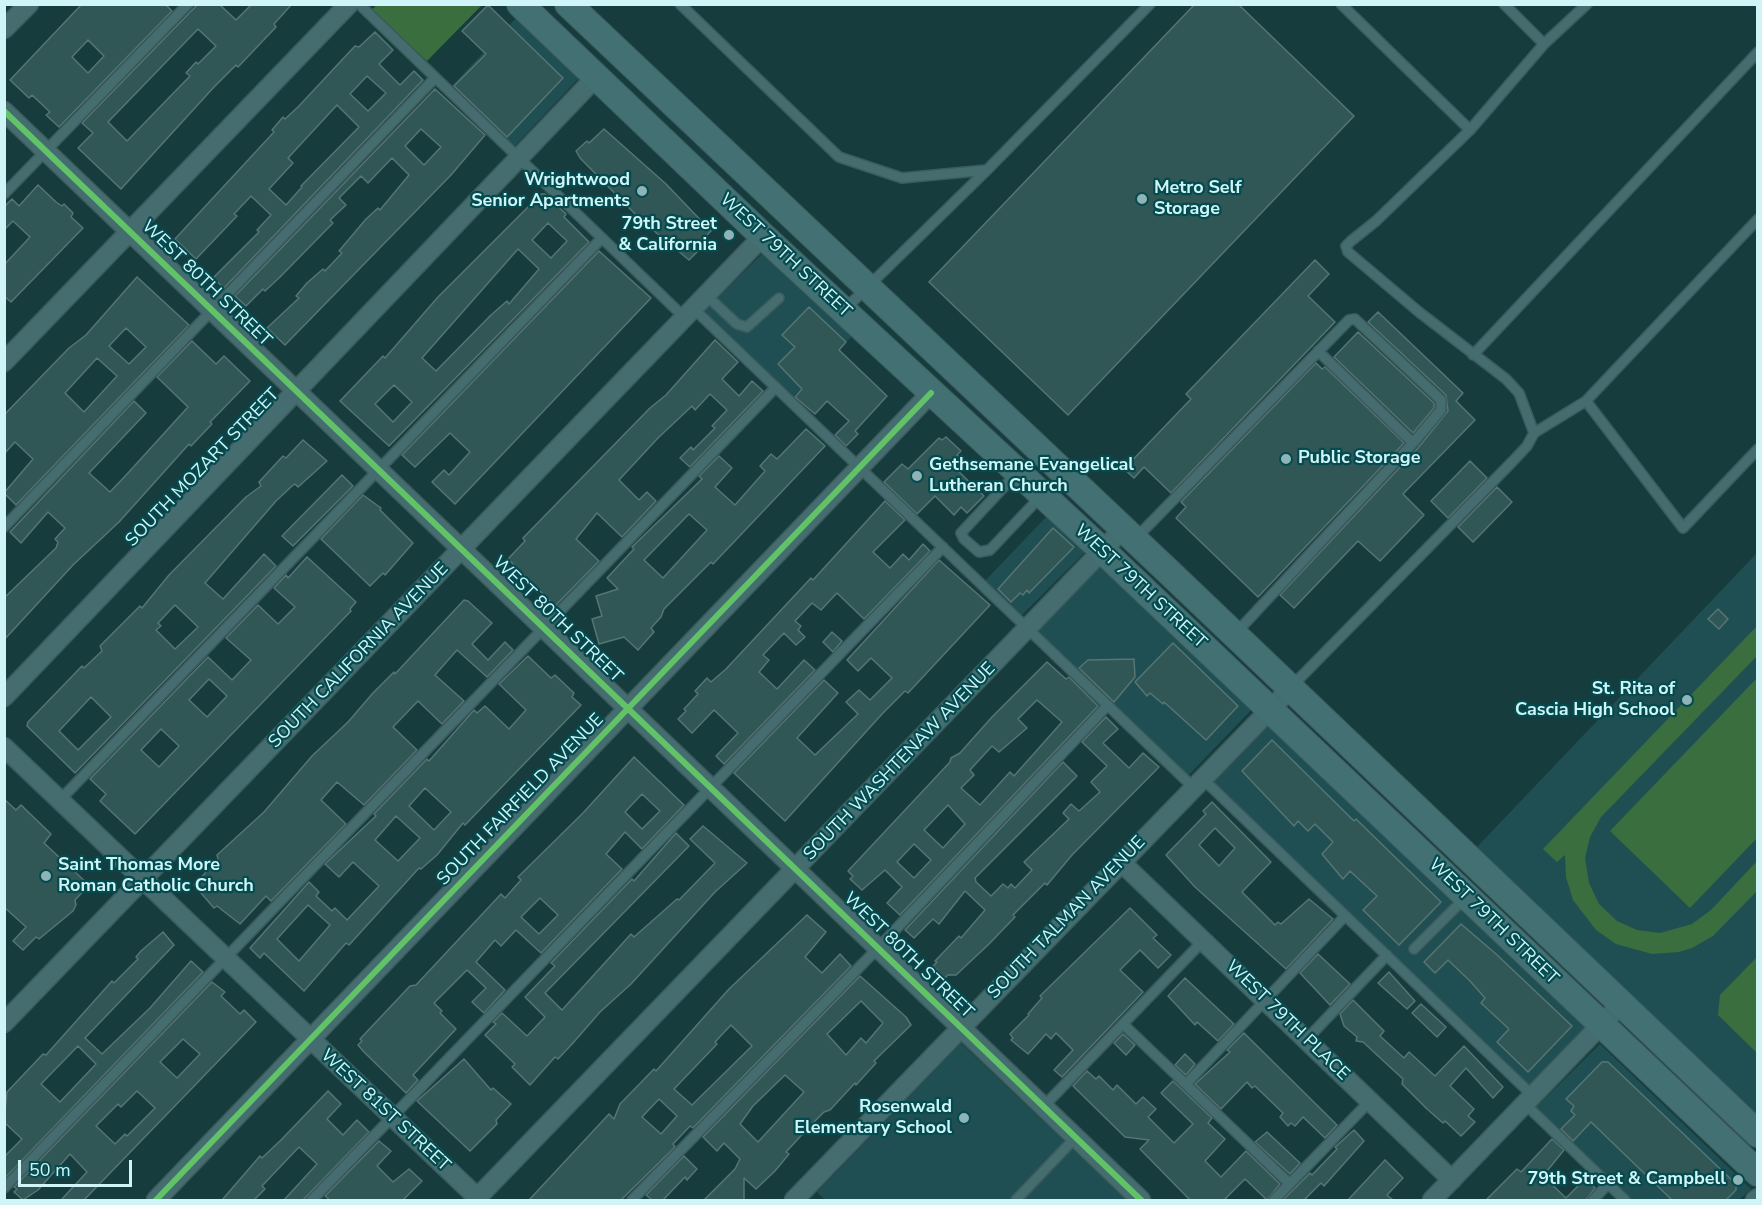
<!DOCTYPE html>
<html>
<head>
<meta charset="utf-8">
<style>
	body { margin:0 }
	#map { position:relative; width:1762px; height:1205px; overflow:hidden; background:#163c3e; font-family:"Nunito Sans",sans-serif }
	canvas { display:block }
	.frame { position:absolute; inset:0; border:6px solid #cff5f8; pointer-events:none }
	.scale { position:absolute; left:18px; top:1160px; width:114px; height:27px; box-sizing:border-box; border:3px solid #cff5f8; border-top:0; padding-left:8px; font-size:18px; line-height:21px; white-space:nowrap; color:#cff5f8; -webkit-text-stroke:4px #044b50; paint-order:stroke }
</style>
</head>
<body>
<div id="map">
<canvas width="1762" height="1205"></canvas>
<div class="frame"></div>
<div class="scale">50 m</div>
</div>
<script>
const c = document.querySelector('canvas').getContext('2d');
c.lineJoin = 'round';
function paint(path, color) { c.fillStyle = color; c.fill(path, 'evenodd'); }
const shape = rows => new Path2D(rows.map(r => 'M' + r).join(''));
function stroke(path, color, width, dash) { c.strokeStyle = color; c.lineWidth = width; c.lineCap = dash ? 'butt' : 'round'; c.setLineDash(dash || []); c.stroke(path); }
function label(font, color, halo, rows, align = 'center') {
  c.font = font + ' "Nunito Sans",sans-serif'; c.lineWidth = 4.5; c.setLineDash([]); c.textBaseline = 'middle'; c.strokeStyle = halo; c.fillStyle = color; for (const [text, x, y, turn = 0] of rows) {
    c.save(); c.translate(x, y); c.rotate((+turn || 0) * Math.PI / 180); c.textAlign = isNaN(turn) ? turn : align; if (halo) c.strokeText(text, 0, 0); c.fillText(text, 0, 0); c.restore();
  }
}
paint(shape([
	[516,18,579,78,511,150,448,90],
	[763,253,854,334,790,400,700,315],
	[1049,514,1088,549,1018,619,982,584],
	[1757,553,1757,1116,1477,847],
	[1103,564,1253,708,1185,779,1033,633],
	[1269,725,1585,1027,1526,1089,1209,784],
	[961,1043,1126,1200,825,1200,817,1192],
	[1600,1044,1751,1189,1739,1200,1625,1200,1532,1111]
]), '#204f53');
paint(shape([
	[377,5,482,5,427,61,371,10],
	[1757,626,1757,656,1601,817,1590,837,1585,858,1589,883,1599,904,1617,921,1637,930,1660,933,1692,924,1711,910,1757,861,1757,891,1713,936,1692,948,1679,952,1652,954,1616,944,1596,930,1573,900,1566,877,1565,855,1557,862,1543,849],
	[1757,678,1757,838,1690,908,1610,831],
	[1757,957,1757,1053,1718,1015,1720,995]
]), '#3a6e3e');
const building = shape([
	[82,4,165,4,172,11,59,127,46,115,50,112,32,95,29,98,10,80,82,4],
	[88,40,104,56,88,73,72,57,88,40],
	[198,4,219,4,236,20,252,4,292,4,274,24,276,27,238,67,236,65,214,87,121,189,78,148,93,133,82,123,198,4],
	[198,29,216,46,198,64,196,62,186,73,190,76,127,141,108,122,198,29],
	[1195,4,1238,4,1354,116,1068,415,929,282,1195,4],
	[488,5,563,78,507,137,454,86,486,54,462,31,488,5],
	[375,32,393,50,379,64,400,85,414,71,423,80,224,288,213,278,259,232,257,230,271,215,251,196,234,214,237,216,196,259,175,239,274,132,272,130,283,117,285,119,298,107,355,46,359,47,375,32],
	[367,76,386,93,368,111,350,94,367,76],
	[337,105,359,127,301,186,302,187,286,205,269,189,293,163,288,158,337,105],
	[435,89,485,135,451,175,285,345,267,328,299,298,296,296,307,283,323,269,325,271,342,253,339,251,366,219,378,208,380,210,409,175,392,158,368,183,361,176,339,198,346,205,330,220,333,223,280,277,265,291,263,289,246,306,235,296,435,89],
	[421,129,441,147,424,165,405,146,421,129],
	[604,129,666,184,711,231,696,246,700,249,689,260,641,220,580,158,576,151,587,141,589,143,604,129],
	[38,185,56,202,62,206,64,204,73,213,71,217,83,228,11,302,4,296,4,265,30,237,13,221,4,230,4,207,12,199,19,206,38,185],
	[541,194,545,194,566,214,564,217,589,242,389,446,340,401,383,356,385,358,438,297,541,194],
	[548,223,567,241,551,258,532,240,548,223],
	[518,249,539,269,509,304,507,301,491,315,436,371,422,358,518,249],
	[394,385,412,402,393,422,375,404,394,385],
	[599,251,651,298,455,504,432,482,444,470,449,475,470,452,450,433,415,467,402,455,599,251],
	[1315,260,1329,274,1308,296,1335,322,1171,493,1144,467,1134,478,1124,469,1191,399,1186,394,1315,260],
	[137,277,189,325,16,505,4,493,33,459,15,442,4,454,4,415,69,348,86,335,137,277],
	[126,328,146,347,129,364,109,346,126,328],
	[97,358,117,376,84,412,65,393,97,358],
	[809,307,846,342,839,350,887,396,855,431,858,434,846,446,835,435,849,421,827,401,815,414,795,397,802,389,778,364,795,347,782,335,809,307],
	[1378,312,1463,393,1456,401,1475,420,1403,494,1424,515,1380,561,1358,541,1294,608,1280,595,1418,448,1448,411,1446,395,1368,322,1378,312],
	[1358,332,1434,403,1434,408,1413,433,1334,357,1358,332],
	[715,340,738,362,722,379,739,396,752,381,763,391,690,467,680,458,691,447,693,450,715,428,712,426,727,410,710,394,695,410,692,406,658,438,619,480,639,500,647,492,656,501,622,537,597,513,576,539,599,561,555,606,508,559,525,541,523,538,650,408,666,395,715,340],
	[192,341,216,364,224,356,250,381,214,418,210,422,212,424,191,446,189,444,119,522,73,565,4,640,4,598,56,548,58,542,55,539,65,528,48,512,21,543,10,532,134,401,146,413,89,473,110,492,128,473,188,407,157,377,192,341],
	[1316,363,1322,369,1325,367,1404,443,1258,597,1176,518,1186,507,1181,502,1316,363],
	[806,429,825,446,713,564,711,562,664,609,661,617,651,628,654,632,638,650,624,637,599,644,592,619,602,616,596,596,618,589,607,578,634,549,632,547,702,479,699,476,719,456,732,468,715,487,735,505,765,471,760,466,771,454,777,459,806,429],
	[689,514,707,530,663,578,644,560,689,514],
	[946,437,961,451,957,455,960,457,952,465,984,496,967,513,961,507,954,515,935,496,917,514,884,482,902,464,908,469,939,438,942,440,946,437],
	[303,440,327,461,298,487,295,484,292,486,276,501,205,583,223,599,264,554,276,566,75,773,27,726,28,722,82,666,84,668,102,651,100,646,140,606,142,608,169,575,246,497,261,486,259,482,283,456,286,458,303,440],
	[175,605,198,627,175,649,156,630,161,626,158,623,175,605],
	[91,697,111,717,78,750,59,731,91,697],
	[1470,461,1487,478,1448,518,1431,501,1470,461],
	[342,475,353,486,293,546,282,536,342,475],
	[1497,487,1512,502,1473,542,1458,527,1497,487],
	[363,495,381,508,380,510,413,543,385,575,383,573,370,586,321,539,363,495],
	[885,501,905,520,873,552,890,568,903,554,909,560,923,544,930,551,864,619,837,593,821,610,812,603,795,621,801,626,798,630,805,637,796,645,784,633,763,655,769,660,759,672,777,689,804,660,815,670,724,764,716,756,738,733,714,710,692,733,678,719,686,711,684,709,698,694,695,691,707,678,711,682,726,669,811,578,813,580,885,501],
	[1053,528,1074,547,1029,593,1027,590,1023,595,1020,593,1011,602,998,589,1053,528],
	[307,557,356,602,350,609,351,611,135,834,100,801,106,794,90,779,208,657,232,680,251,660,226,638,258,605,278,624,295,607,274,588,286,575,288,578,307,557],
	[209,679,227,696,207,717,189,700,209,679],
	[161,729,179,746,159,767,141,750,161,729],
	[939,560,990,605,908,693,905,691,883,713,785,821,734,773,824,680,838,693,797,738,815,755,858,714,846,702,859,690,870,700,892,678,871,658,858,671,847,660,939,560],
	[464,600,468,601,492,623,472,644,488,660,505,642,513,650,487,677,457,650,435,675,464,701,442,724,418,701,393,727,417,750,364,805,337,782,321,800,346,824,271,901,266,896,240,924,217,906,214,908,194,885,218,859,217,855,264,812,312,756,348,722,373,693,394,672,395,674,464,600],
	[1718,609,1728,619,1719,629,1708,619,1718,609],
	[832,632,842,641,833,652,823,642,832,632],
	[1173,643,1238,706,1206,740,1164,702,1163,704,1150,693,1147,696,1135,682,1173,643],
	[528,656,551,678,555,675,574,693,572,697,581,705,465,825,463,823,437,855,421,869,419,868,349,945,346,943,304,991,264,953,260,958,250,948,309,882,319,892,316,896,332,911,335,908,347,920,379,886,353,862,339,877,325,864,376,816,374,814,427,759,429,761,474,710,477,713,485,706,509,729,526,710,499,684,528,656],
	[425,788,451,812,434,830,409,806,425,788],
	[396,816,420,838,398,861,375,840,396,816],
	[308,905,330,925,299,961,277,939,308,905],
	[1134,659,1135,677,1114,702,1079,668,1088,660,1134,659],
	[1047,662,1066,679,1069,677,1098,706,900,915,887,903,902,887,885,870,862,890,850,879,853,876,848,871,950,762,951,758,960,753,992,717,1047,662],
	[1037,700,1062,722,1014,776,1010,772,980,805,961,788,974,775,970,770,992,746,999,752,1027,728,1018,719,1037,700],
	[948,805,965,824,943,848,924,830,948,805],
	[914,844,931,860,914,878,897,862,914,844],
	[1106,717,1118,729,1103,743,1129,768,1143,753,1159,767,1072,855,1047,885,1045,883,1013,915,1015,917,989,944,956,975,948,975,945,978,933,966,937,962,935,961,959,936,961,938,985,910,965,891,939,924,933,919,914,938,905,930,1063,762,1077,776,975,878,976,882,991,896,1003,884,1008,888,1011,884,1015,888,1032,870,1024,862,1069,819,1063,813,1071,804,1079,811,1100,792,1091,782,1107,766,1082,742,1106,717],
	[1272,740,1354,821,1356,819,1441,902,1399,945,1363,910,1377,896,1350,871,1343,879,1322,854,1333,842,1315,824,1308,831,1298,821,1294,826,1242,771,1272,740],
	[634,757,684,805,642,849,625,832,606,854,622,869,541,953,516,930,501,946,495,940,476,962,505,990,484,1013,472,1002,486,988,467,970,434,1003,442,1011,440,1013,456,1029,413,1075,418,1080,406,1093,364,1052,358,1045,362,1041,360,1039,410,986,416,985,501,894,505,898,521,880,518,877,583,813,634,757],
	[642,794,660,811,642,829,625,812,642,794],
	[540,898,558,915,539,934,521,917,540,898],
	[4,799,16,810,21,805,51,834,44,843,89,885,75,900,76,905,73,911,39,939,36,937,23,950,13,941,26,927,4,907,4,799],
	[1212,802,1271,862,1242,892,1275,925,1278,922,1281,924,1309,899,1333,919,1286,969,1195,887,1166,855,1206,814,1203,811,1212,802],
	[1215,828,1235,848,1219,866,1199,845,1215,828],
	[703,826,747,863,715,892,631,984,600,1012,573,1043,558,1059,555,1057,530,1085,512,1067,515,1064,485,1035,496,1024,493,1022,502,1013,527,1036,545,1017,525,997,555,966,551,963,632,879,634,881,676,833,689,846,545,993,562,1010,631,934,634,937,677,899,679,900,715,863,690,839,703,826],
	[1130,908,1157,935,1153,938,1171,955,1158,968,1140,950,1120,970,1143,992,1062,1077,1054,1070,1073,1050,1056,1033,1051,1039,1046,1034,1028,1054,1011,1040,1013,1038,1010,1034,1029,1015,1028,1014,1042,998,1040,996,1130,908],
	[807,915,826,932,805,957,822,973,840,954,851,966,693,1128,690,1126,673,1144,675,1147,621,1200,529,1200,609,1114,614,1119,620,1104,654,1069,656,1071,729,989,807,915],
	[731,1025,752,1046,692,1105,674,1089,717,1044,715,1042,731,1025],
	[659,1099,677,1116,661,1134,642,1117,659,1099],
	[1461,924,1496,954,1572,1026,1528,1072,1497,1042,1509,1029,1481,1003,1485,998,1470,981,1448,960,1435,973,1424,962,1461,924],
	[163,932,174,945,85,1038,102,1054,150,1008,191,961,203,972,5,1178,4,1157,22,1139,4,1122,7,1092,43,1054,46,1055,112,981,114,983,138,959,136,957,141,951,163,932],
	[78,1046,96,1064,60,1102,41,1084,78,1046],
	[1318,954,1350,984,1330,1005,1300,973,1318,954],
	[1389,972,1415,1001,1407,1009,1378,983,1389,972],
	[860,976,906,1017,911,1025,874,1061,876,1063,856,1085,855,1083,830,1110,824,1112,810,1126,786,1152,789,1154,775,1171,756,1189,744,1178,744,1200,704,1200,735,1169,740,1159,724,1143,717,1151,703,1137,860,976],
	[861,1001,883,1023,866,1043,861,1038,846,1055,827,1034,861,1001],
	[785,1075,804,1092,758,1142,740,1124,753,1106,785,1075],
	[1185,978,1234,1024,1218,1041,1197,1022,1195,1025,1168,996,1185,978],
	[212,982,225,992,221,996,240,1014,244,1010,256,1022,84,1200,61,1200,87,1172,70,1154,38,1190,23,1200,14,1192,17,1189,14,1187,212,982],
	[183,1039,200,1054,177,1078,160,1062,183,1039],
	[137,1091,155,1108,127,1136,125,1134,115,1144,96,1126,118,1104,121,1107,137,1091],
	[1353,1000,1384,1031,1380,1036,1404,1058,1409,1052,1435,1076,1464,1046,1503,1087,1493,1098,1466,1068,1450,1086,1474,1109,1468,1116,1475,1122,1461,1136,1445,1121,1443,1123,1427,1109,1402,1084,1403,1079,1363,1042,1356,1041,1357,1037,1344,1026,1340,1014,1353,1000],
	[1421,1004,1446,1027,1437,1037,1412,1013,1421,1004],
	[1244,1033,1337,1125,1325,1138,1303,1117,1295,1126,1291,1123,1288,1126,1280,1117,1283,1113,1255,1086,1252,1088,1247,1082,1221,1109,1195,1084,1230,1052,1227,1050,1244,1033],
	[1123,1034,1135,1045,1126,1055,1114,1043,1123,1034],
	[1185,1054,1195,1064,1186,1075,1175,1065,1185,1054],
	[464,1059,491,1090,493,1088,511,1104,496,1120,497,1124,470,1151,417,1101,464,1059],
	[1602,1062,1608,1062,1736,1184,1736,1190,1726,1200,1672,1200,1591,1122,1573,1141,1561,1129,1575,1115,1571,1111,1574,1106,1566,1099,1602,1062],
	[1087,1071,1096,1079,1099,1076,1113,1090,1117,1085,1136,1104,1143,1097,1156,1109,1148,1117,1174,1143,1193,1124,1161,1093,1173,1081,1212,1118,1208,1123,1225,1139,1205,1161,1221,1177,1246,1151,1280,1184,1267,1200,1245,1179,1224,1200,1190,1200,1140,1149,1149,1140,1125,1137,1073,1086,1087,1071],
	[328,1091,341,1104,327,1119,343,1135,357,1120,369,1132,306,1197,303,1200,284,1200,317,1164,299,1147,262,1186,265,1189,254,1200,222,1200,260,1156,262,1158,281,1140,328,1091],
	[1354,1130,1364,1141,1324,1186,1321,1183,1304,1200,1283,1200,1310,1173,1312,1175,1337,1149,1335,1147,1354,1130],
	[1267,1132,1300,1163,1290,1174,1255,1142,1267,1132],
	[1552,1139,1564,1150,1543,1176,1566,1198,1586,1178,1595,1188,1586,1200,1486,1200,1517,1169,1521,1172,1552,1139],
	[379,1141,391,1151,377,1166,393,1182,409,1169,422,1181,403,1200,330,1200,325,1196,379,1141],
	[684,1156,697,1169,687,1180,685,1177,663,1200,652,1200,646,1195,684,1156],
	[1385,1160,1403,1178,1387,1195,1393,1200,1348,1200,1385,1160]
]);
paint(building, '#305655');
stroke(building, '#567574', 1.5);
const lane = shape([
	[359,4,685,318],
	[680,4,839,157,902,178,987,170],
	[1504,4,1544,44],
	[1470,130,1544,44,1587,4],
	[4,194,188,4],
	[707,296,737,324,747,327,779,298],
	[694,309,1194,788],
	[845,309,987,170,1150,4],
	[1318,351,1413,443],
	[1473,355,1758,52],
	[1586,401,1683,528,1758,449],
	[1534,433,1586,401,1758,219],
	[1016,474,961,533,964,539,979,552,990,550,1042,495],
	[4,527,435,78],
	[1136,538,1349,320,1355,319,1441,400,1441,410,1413,443,1236,633],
	[1292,686,1512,462,1527,446,1534,433,1519,393,1506,379,1419,312,1348,252,1346,246,1351,241,1376,221,1470,130,1341,4],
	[1203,779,1533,1096],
	[60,800,602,238],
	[1414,949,1465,898],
	[1123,1024,1290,1184],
	[1306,1040,1387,955],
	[1186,1084,1345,916],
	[1525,1104,1625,1200],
	[1043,1107,1203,941],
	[4,1188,776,387],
	[312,1200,943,547],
	[632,1200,878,948,1108,705],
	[1016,1200,1075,1138],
	[1274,1200,1370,1101],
	[1593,1200,1608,1184]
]);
const street = shape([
	[4,29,29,4],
	[4,111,1141,1200],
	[4,362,349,4],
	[4,697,596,77],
	[4,747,480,1200],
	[1122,863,1452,1180],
	[4,1023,763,236],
	[156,1200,931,393],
	[475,1200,1123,529],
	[794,1200,1291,688],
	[1432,1200,1622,1003],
	[1755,1200,1758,1198]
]);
const secondary = shape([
	[520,4,763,236,1103,551,1758,1173],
	[568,4,1171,574,1758,1134]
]);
stroke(lane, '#3b5b5c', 12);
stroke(street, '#3b5b5c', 21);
stroke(secondary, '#3b5b5c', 28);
stroke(lane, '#456d6f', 9);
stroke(street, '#456d6f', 18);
stroke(secondary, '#437073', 26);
stroke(shape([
	[4,111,1141,1200],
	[156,1200,931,393]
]), '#61c268', 6);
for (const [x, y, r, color] of [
	[642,191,6,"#8eb4b7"],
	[1142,199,6,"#8eb4b7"],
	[729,235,6,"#8eb4b7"],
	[1286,459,6,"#8eb4b7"],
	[917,476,6,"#8eb4b7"],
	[1687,700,6,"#8eb4b7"],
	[46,876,6,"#8eb4b7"],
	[964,1118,6,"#8eb4b7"],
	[1738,1180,6,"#8eb4b7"]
]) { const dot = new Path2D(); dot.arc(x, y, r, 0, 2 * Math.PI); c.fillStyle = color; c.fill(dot); stroke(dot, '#044b50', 2); }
label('bold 18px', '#cff5f8', '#044b50', [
	["Wrightwood",630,181],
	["Senior Apartments",630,202],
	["Metro Self",1154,189,"left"],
	["Storage",1154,210,"left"],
	["79th Street",717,225],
	["& California",717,246],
	["Public Storage",1298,459,"left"],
	["Gethsemane Evangelical",929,466,"left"],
	["Lutheran Church",929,487,"left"],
	["St. Rita of",1675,690],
	["Cascia High School",1675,711],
	["Saint Thomas More",58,866,"left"],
	["Roman Catholic Church",58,887,"left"],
	["Rosenwald",952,1108],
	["Elementary School",952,1129],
	["79th Street & Campbell",1726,1180]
], 'right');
label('18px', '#cff5f8', '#044b50', [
	["WEST 79TH STREET",785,256,43],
	["WEST 80TH STREET",206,284,44],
	["SOUTH MOZART STREET",203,468,-46],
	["WEST 79TH STREET",1140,587,43],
	["WEST 80TH STREET",557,620,44],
	["SOUTH CALIFORNIA AVENUE",359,656,-46],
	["SOUTH WASHTENAW AVENUE",900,762,-46],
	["SOUTH FAIRFIELD AVENUE",521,800,-46],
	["SOUTH TALMAN AVENUE",1067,918,-46],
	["WEST 79TH STREET",1493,922,44],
	["WEST 80TH STREET",908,956,44],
	["WEST 79TH PLACE",1287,1021,44],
	["WEST 81ST STREET",385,1111,43]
]);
</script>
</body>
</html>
